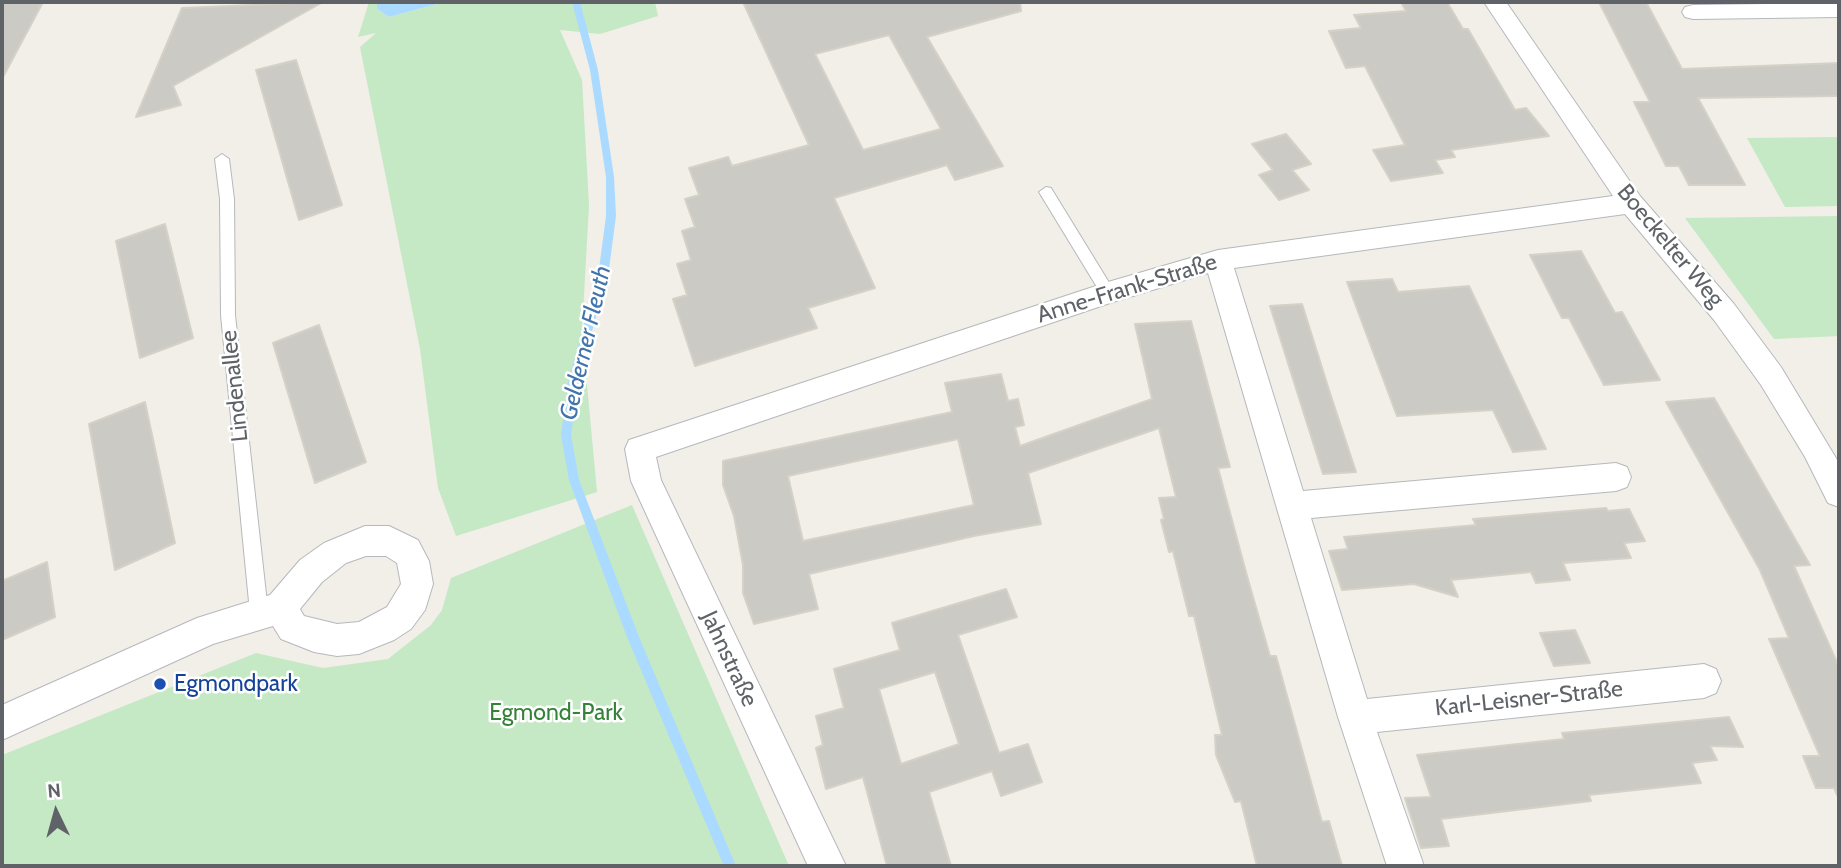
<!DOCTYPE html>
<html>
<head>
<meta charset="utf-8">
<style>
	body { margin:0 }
	#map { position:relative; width:1841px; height:868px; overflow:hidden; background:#f1efe8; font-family:Cabin,sans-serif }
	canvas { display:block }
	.frame { position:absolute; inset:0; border:4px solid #5f6368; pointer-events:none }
	.north { position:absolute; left:21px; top:777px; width:70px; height:70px; -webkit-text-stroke:5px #fff; paint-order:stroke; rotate:355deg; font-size:19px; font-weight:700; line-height:28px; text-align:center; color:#5f6368 }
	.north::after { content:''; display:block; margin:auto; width:24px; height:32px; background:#5f6368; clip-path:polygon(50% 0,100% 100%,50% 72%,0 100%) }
</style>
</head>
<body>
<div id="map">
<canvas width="1841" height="868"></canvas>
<div class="frame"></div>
<div class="north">N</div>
</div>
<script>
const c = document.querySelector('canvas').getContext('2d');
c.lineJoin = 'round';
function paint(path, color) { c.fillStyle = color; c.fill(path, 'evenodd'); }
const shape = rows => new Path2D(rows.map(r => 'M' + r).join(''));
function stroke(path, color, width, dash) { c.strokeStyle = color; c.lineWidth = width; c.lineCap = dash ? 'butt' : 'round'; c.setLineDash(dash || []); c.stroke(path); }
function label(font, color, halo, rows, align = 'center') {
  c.font = font + ' Cabin,sans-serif'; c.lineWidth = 5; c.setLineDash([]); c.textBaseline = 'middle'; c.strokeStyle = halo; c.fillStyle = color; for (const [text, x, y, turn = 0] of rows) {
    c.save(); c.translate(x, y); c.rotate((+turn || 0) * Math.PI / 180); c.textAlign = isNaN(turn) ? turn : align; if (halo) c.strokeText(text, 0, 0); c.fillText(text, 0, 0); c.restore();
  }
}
paint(shape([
	[369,2,377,2,377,9,389,17,444,2,655,2,658,16,600,34,560,30,582,80,589,205,582,331,597,492,456,536,438,488,420,349,360,47,376,33,358,37],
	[1839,137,1839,206,1785,207,1747,138],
	[1839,216,1839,336,1774,339,1685,218],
	[632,505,789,866,2,866,2,755,256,653,323,668,388,659,431,625,442,610,451,578]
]), '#c5e8c5');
paint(shape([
	[377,2,444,2,389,17,377,9]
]), '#aadaff');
paint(shape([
	[572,2,580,2,598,70,614,177,616,216,609,269,578,383,571,435,579,480,639,637,736,866,724,866,627,637,569,480,561,435,568,383,599,269,606,216,606,177,590,70,572,2]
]), '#aadaff');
const building = shape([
	[2,2,43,2,2,79,2,2],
	[323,2,173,86,181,105,136,117,182,8,323,2],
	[743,2,1020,2,1021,11,927,37,1003,166,955,180,947,165,834,198,875,288,808,308,817,328,695,366,673,299,687,295,677,264,691,260,682,231,695,227,685,199,699,195,689,168,728,157,732,166,809,145,743,2],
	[889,35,941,129,863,150,815,54,889,35],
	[1401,2,1447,2,1463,29,1468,29,1515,110,1526,108,1549,136,1451,150,1455,157,1435,160,1443,173,1391,181,1373,150,1405,145,1365,66,1346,68,1329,31,1361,28,1354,15,1406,11,1401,2],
	[1599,2,1646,2,1682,69,1839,63,1839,96,1698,98,1745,185,1689,185,1679,166,1666,166,1634,102,1650,102,1599,2],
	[296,60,342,205,299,220,256,70,296,60],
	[1286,134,1311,164,1292,170,1309,190,1279,200,1259,175,1273,170,1252,144,1286,134],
	[165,224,193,338,140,358,116,241,165,224],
	[1581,251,1615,313,1622,312,1660,380,1604,385,1569,318,1562,318,1530,255,1581,251],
	[1392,279,1398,292,1469,286,1546,449,1513,452,1493,410,1397,416,1347,282,1392,279],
	[1302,304,1329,390,1356,472,1323,474,1270,306,1302,304],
	[1191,321,1230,467,1218,468,1247,576,1270,656,1276,656,1322,822,1329,821,1342,866,1257,866,1241,801,1235,802,1216,755,1215,735,1222,735,1194,616,1189,616,1173,551,1169,552,1161,520,1164,519,1159,498,1176,497,1159,428,1028,473,1041,524,974,536,809,574,818,609,754,624,743,593,743,565,734,516,723,485,723,461,952,412,945,383,1001,374,1008,401,1018,399,1024,425,1015,427,1020,446,1152,399,1135,324,1191,321],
	[958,439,974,505,803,541,788,476,958,439],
	[319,325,366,462,315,483,273,343,319,325],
	[1714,398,1810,565,1794,566,1839,667,1839,799,1834,788,1816,788,1803,756,1820,756,1769,639,1789,638,1760,570,1666,402,1714,398],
	[145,402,175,543,115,570,89,424,145,402],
	[1606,508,1608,511,1629,509,1645,541,1624,543,1631,558,1563,563,1570,580,1536,583,1531,572,1451,580,1458,597,1414,584,1342,590,1329,551,1348,549,1344,537,1476,525,1473,519,1606,508],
	[47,562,55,617,2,640,2,581,47,562],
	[1006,589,1017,617,958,635,999,753,1028,744,1042,782,1001,796,992,771,929,792,951,866,887,866,863,777,826,789,816,748,823,745,816,716,844,708,834,669,900,650,892,623,1006,589],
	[935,672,959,744,901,764,879,689,935,672],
	[1575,630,1590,663,1554,666,1540,633,1575,630],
	[1729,717,1743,747,1710,746,1717,760,1692,763,1701,783,1589,795,1591,801,1441,819,1449,846,1421,848,1405,798,1431,797,1417,755,1564,739,1562,733,1729,717]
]);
paint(building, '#cccac5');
stroke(building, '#d6d1c6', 2);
const service = shape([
	[222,154,229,159,234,199,235,315,268,612,265,618,259,620,253,618,250,612,221,315,220,199,215,159,222,154],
	[1046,187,1051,188,1113,289,1115,293,1113,297,1103,297,1039,192,1046,187]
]);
const minor = shape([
	[1484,2,1506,2,1640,196,1734,304,1781,367,1839,463,1839,507,1828,503,1805,457,1761,385,1714,320,1625,214,1234,268,1303,491,1616,463,1627,467,1631,477,1627,487,1616,491,1311,518,1367,699,1704,664,1716,669,1721,681,1716,693,1704,698,1377,732,1424,866,1387,866,1338,717,1208,273,1110,303,656,457,661,480,846,866,808,866,631,481,625,449,629,440,1108,282,1218,250,1613,196,1484,2],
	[1839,3,1839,17,1693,19,1685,17,1682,12,1685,7,1693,5,1839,3],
	[365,526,389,526,418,540,429,561,433,584,425,610,411,629,394,640,359,654,337,656,314,652,281,639,273,626,213,644,2,740,2,705,197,618,270,595,300,560,324,543,365,526],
	[366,556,386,556,397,563,401,584,387,607,359,622,337,624,304,616,300,609,322,582,346,563,366,556]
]);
stroke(service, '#b5b8bc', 2);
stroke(minor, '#b5b8bc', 2);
paint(service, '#fff');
paint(minor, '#fff');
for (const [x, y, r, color] of [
	[160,684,7,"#1a4fb4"]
]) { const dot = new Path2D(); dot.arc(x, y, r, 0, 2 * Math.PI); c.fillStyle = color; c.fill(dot); stroke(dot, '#fff', 2.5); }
label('23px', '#5f6368', '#fff', [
	["Boeckelter Weg",1670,246,50],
	["Anne-Frank-Straße",1127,289,-17],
	["Lindenallee",235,386,-96],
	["Jahnstraße",729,659,65],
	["Karl-Leisner-Straße",1529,699,-6]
]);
label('23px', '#164399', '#fff', [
	["Egmondpark",174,684]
], 'left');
label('23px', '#348238', '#fff', [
	["Egmond-Park",556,713]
]);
label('italic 24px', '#4174aa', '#fff', [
	["Gelderner Fleuth",586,343,-77]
]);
</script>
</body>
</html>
